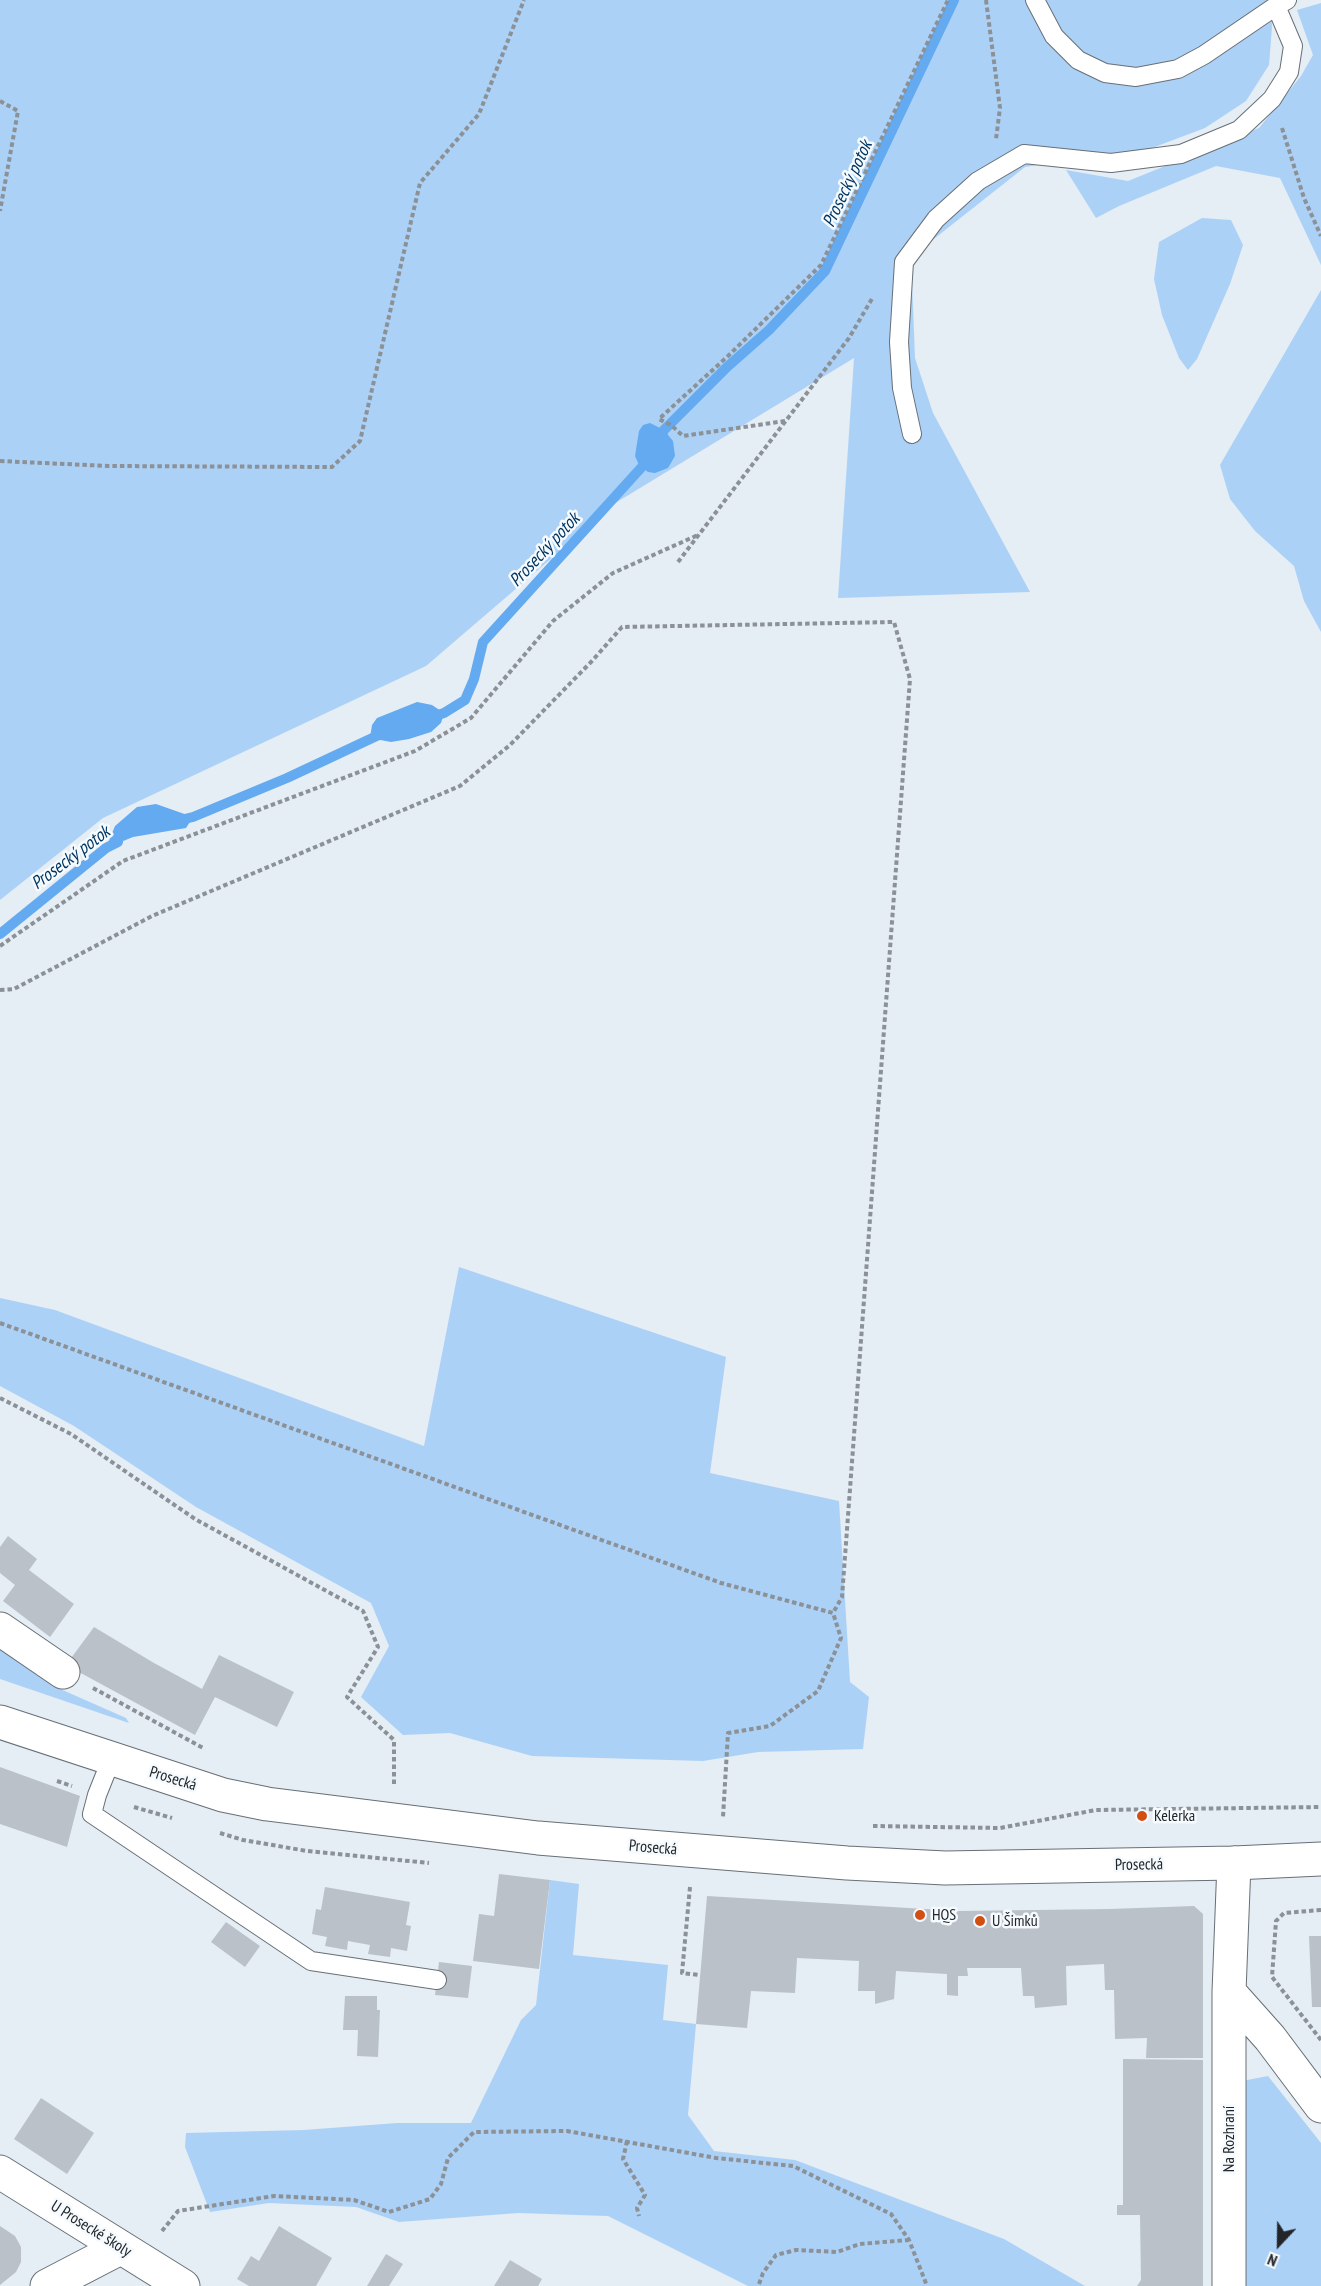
<!DOCTYPE html>
<html>
<head>
<meta charset="utf-8">
<style>
	body { margin:0 }
	#map { position:relative; width:1321px; height:2286px; overflow:hidden; background:#e5edf5; font-family:"PT Sans Narrow",sans-serif }
	canvas { display:block }
	.north { position:absolute; left:1249px; top:2214px; width:60px; height:60px; -webkit-text-stroke:4px #f5fafe; paint-order:stroke; rotate:202deg; font-size:16px; font-weight:700; line-height:24px; text-align:center; color:#232629 }
	.north::after { content:''; display:block; margin:auto; width:21px; height:27px; background:#232629; clip-path:polygon(50% 0,100% 100%,50% 72%,0 100%) }
</style>
</head>
<body>
<div id="map">
<canvas width="1321" height="2286"></canvas>
<div class="north">N</div>
</div>
<script>
const c = document.querySelector('canvas').getContext('2d');
c.lineJoin = 'round';
function paint(path, color) { c.fillStyle = color; c.fill(path, 'evenodd'); }
const shape = rows => new Path2D(rows.map(r => 'M' + r).join(''));
function stroke(path, color, width, dash) { c.strokeStyle = color; c.lineWidth = width; c.lineCap = dash ? 'butt' : 'round'; c.setLineDash(dash || []); c.stroke(path); }
function label(font, color, halo, rows, align = 'center') {
  c.font = font + ' "PT Sans Narrow",sans-serif'; c.lineWidth = 5; c.setLineDash([]); c.textBaseline = 'middle'; c.strokeStyle = halo; c.fillStyle = color; for (const [text, x, y, turn = 0] of rows) {
    c.save(); c.translate(x, y); c.rotate((+turn || 0) * Math.PI / 180); c.textAlign = isNaN(turn) ? turn : align; if (halo) c.strokeText(text, 0, 0); c.fillText(text, 0, 0); c.restore();
  }
}
paint(shape([
	[0,0,1271,0,1272,27,1269,65,1246,101,1205,128,1136,154,1072,160,1025,167,911,257,915,358,933,413,1030,592,838,598,854,358,617,502,426,666,103,818,0,900],
	[1321,3,1321,265,1280,178,1216,166,1119,206,1096,218,1066,170,1128,181,1259,128,1301,76,1313,55,1297,10],
	[1202,218,1231,220,1243,245,1230,284,1197,359,1188,370,1179,358,1162,315,1154,279,1159,242],
	[1321,290,1321,632,1304,601,1294,566,1255,531,1230,499,1220,465],
	[459,1267,726,1357,710,1473,839,1501,850,1682,869,1697,863,1749,758,1752,703,1761,532,1756,450,1733,403,1735,361,1697,389,1646,371,1603,196,1507,74,1426,0,1386,0,1298,55,1310,424,1446],
	[0,1640,36,1666,58,1688,126,1718,129,1723,0,1679],
	[550,1880,579,1884,573,1955,668,1965,663,2020,696,2024,688,2115,714,2151,795,2160,1004,2239,1085,2286,748,2286,608,2216,518,2213,399,2222,356,2207,269,2203,210,2212,185,2147,186,2133,304,2130,397,2123,471,2123,521,2020,536,2005],
	[1268,2076,1321,2143,1321,2286,1242,2286,1242,2081]
]), '#acd1f7');
paint(shape([
	[650,423,664,430,673,441,675,456,668,468,655,473,648,472,639,465,635,456,639,431,643,425],
	[417,702,432,705,444,713,441,723,431,732,409,739,391,742,370,738,372,725,377,718],
	[156,804,193,817,186,828,133,837,106,848,115,826,137,807]
]), '#63aaf1');
stroke(shape([
	[658,442,664,430,727,367,769,330,825,271,954,0],
	[432,717,444,713,465,700,474,679,483,642,650,458],
	[180,820,193,817,287,778,383,733],
	[0,934,106,848,118,842]
]), '#63aaf1', 10);
paint(shape([
	[8,1536,37,1559,29,1570,74,1604,50,1637,3,1601,15,1585,0,1573,0,1547],
	[94,1627,154,1663,202,1689,219,1655,294,1692,277,1727,215,1697,195,1735,66,1665],
	[0,1767,80,1796,67,1847,0,1824],
	[499,1874,550,1880,539,1969,473,1961,479,1914,494,1916],
	[325,1887,410,1902,406,1925,411,1926,407,1951,391,1948,390,1957,368,1954,370,1945,348,1941,347,1950,325,1946,327,1937,312,1934,316,1909,321,1910],
	[707,1896,959,1911,1110,1909,1194,1906,1203,1914,1203,2058,1146,2058,1147,2038,1115,2039,1114,1990,1105,1990,1104,1964,1066,1966,1067,2005,1035,2008,1034,1996,1023,1996,1021,1968,967,1968,968,1976,958,1976,958,1996,947,1995,947,1974,896,1971,894,1999,875,2004,875,1991,858,1991,859,1961,797,1958,795,1993,751,1991,747,2028,696,2024],
	[226,1922,260,1946,245,1967,211,1942],
	[1309,1936,1321,1936,1321,2007,1312,2007],
	[439,1962,472,1966,468,1998,435,1995],
	[345,1996,377,1996,377,2010,380,2010,378,2057,357,2056,358,2030,343,2030],
	[1123,2059,1203,2060,1203,2286,1137,2286,1141,2280,1140,2215,1117,2215,1117,2205,1123,2205],
	[41,2098,94,2133,67,2174,14,2139],
	[0,2226,15,2236,21,2247,21,2262,16,2272,0,2285],
	[279,2226,332,2258,316,2286,249,2286,237,2279,251,2256,259,2261],
	[386,2254,403,2264,389,2286,367,2286],
	[510,2260,542,2279,538,2286,494,2286]
]), '#bac1c9');
const service = shape([
	[1035,0,1054,36,1078,60,1105,73,1136,77,1178,69,1204,55,1276,6],
	[912,434,902,388,899,342,904,262,936,219,978,181,1024,154,1111,163,1181,154,1239,130,1272,99,1289,72,1293,46,1276,6,1287,0],
	[111,1760,97,1795,92,1814,311,1961,437,1980]
]);
const minor = shape([
	[0,1629,63,1672],
	[1229,1992,1270,2038,1321,2106],
	[0,2172,183,2286],
	[47,2286,120,2248],
	[1229,2286,1229,1992,1234,1863]
]);
const secondary = shape([
	[0,1722,223,1795,267,1804,538,1838,847,1863,945,1868,1234,1863,1321,1859]
]);
stroke(service, '#686f76', 20);
stroke(minor, '#686f76', 35);
stroke(secondary, '#686f76', 35);
stroke(shape([
	[986,0,1000,108,996,139],
	[0,101,18,111,0,211],
	[1282,128,1304,198,1321,236],
	[785,421,683,436,671,425,659,419,728,356,821,265,948,0],
	[0,461,108,466,332,467,360,441,420,183,479,114,524,0],
	[678,562,849,338,873,297],
	[0,946,123,861,415,751,471,718,553,621,613,573,698,535],
	[0,990,14,989,152,916,460,786,510,745,592,661,622,627,894,622,910,679,842,1597,833,1613],
	[0,1323,721,1583,833,1613,841,1638,818,1691,770,1726,728,1733,723,1817],
	[0,1398,71,1434,195,1519,363,1611,378,1647,347,1697,394,1740,394,1784],
	[93,1688,205,1749],
	[57,1781,72,1786],
	[134,1807,172,1818],
	[873,1826,1000,1828,1096,1810,1321,1807],
	[220,1833,243,1840,307,1851,429,1863],
	[690,1887,682,1973,700,1975],
	[1321,1910,1284,1913,1276,1921,1272,1977,1321,2040],
	[627,2141,623,2159,645,2195,637,2208,639,2216],
	[162,2231,178,2211,274,2196,354,2200,389,2212,430,2199,441,2184,448,2158,474,2132,567,2131,716,2158,793,2166,891,2214,909,2240,927,2286],
	[759,2284,763,2273,776,2255,796,2250,837,2252,860,2244,908,2240]
]), '#8b9196', 4, [4.5, 3]);
stroke(service, '#fff', 18);
stroke(minor, '#fff', 33);
stroke(secondary, '#fff', 33);
for (const [x, y, r, color] of [
	[1142,1816,6,"#d34e12"],
	[920,1915,6,"#d34e12"],
	[980,1921,6,"#d34e12"]
]) { const dot = new Path2D(); dot.arc(x, y, r, 0, 2 * Math.PI); c.fillStyle = color; c.fill(dot); stroke(dot, '#f5fafe', 2); }
label('16px', '#232629', '#f5fafe', [
	["Prosecká",173,1779,17],
	["Prosecká",653,1848,5],
	["Prosecká",1139,1865,-1],
	["Na Rozhraní",1229,2139,-90],
	["U Prosecké školy",91,2229,32]
]);
label('16px', '#232629', '#f5fafe', [
	["Kelerka",1154,1816],
	["HQS",932,1915],
	["U Šimků",992,1921]
], 'left');
label('italic 18px', '#003561', '#f5fafe', [
	["Prosecký potok",848,184,-65],
	["Prosecký potok",545,550,-47],
	["Prosecký potok",71,858,-37]
]);
</script>
</body>
</html>
